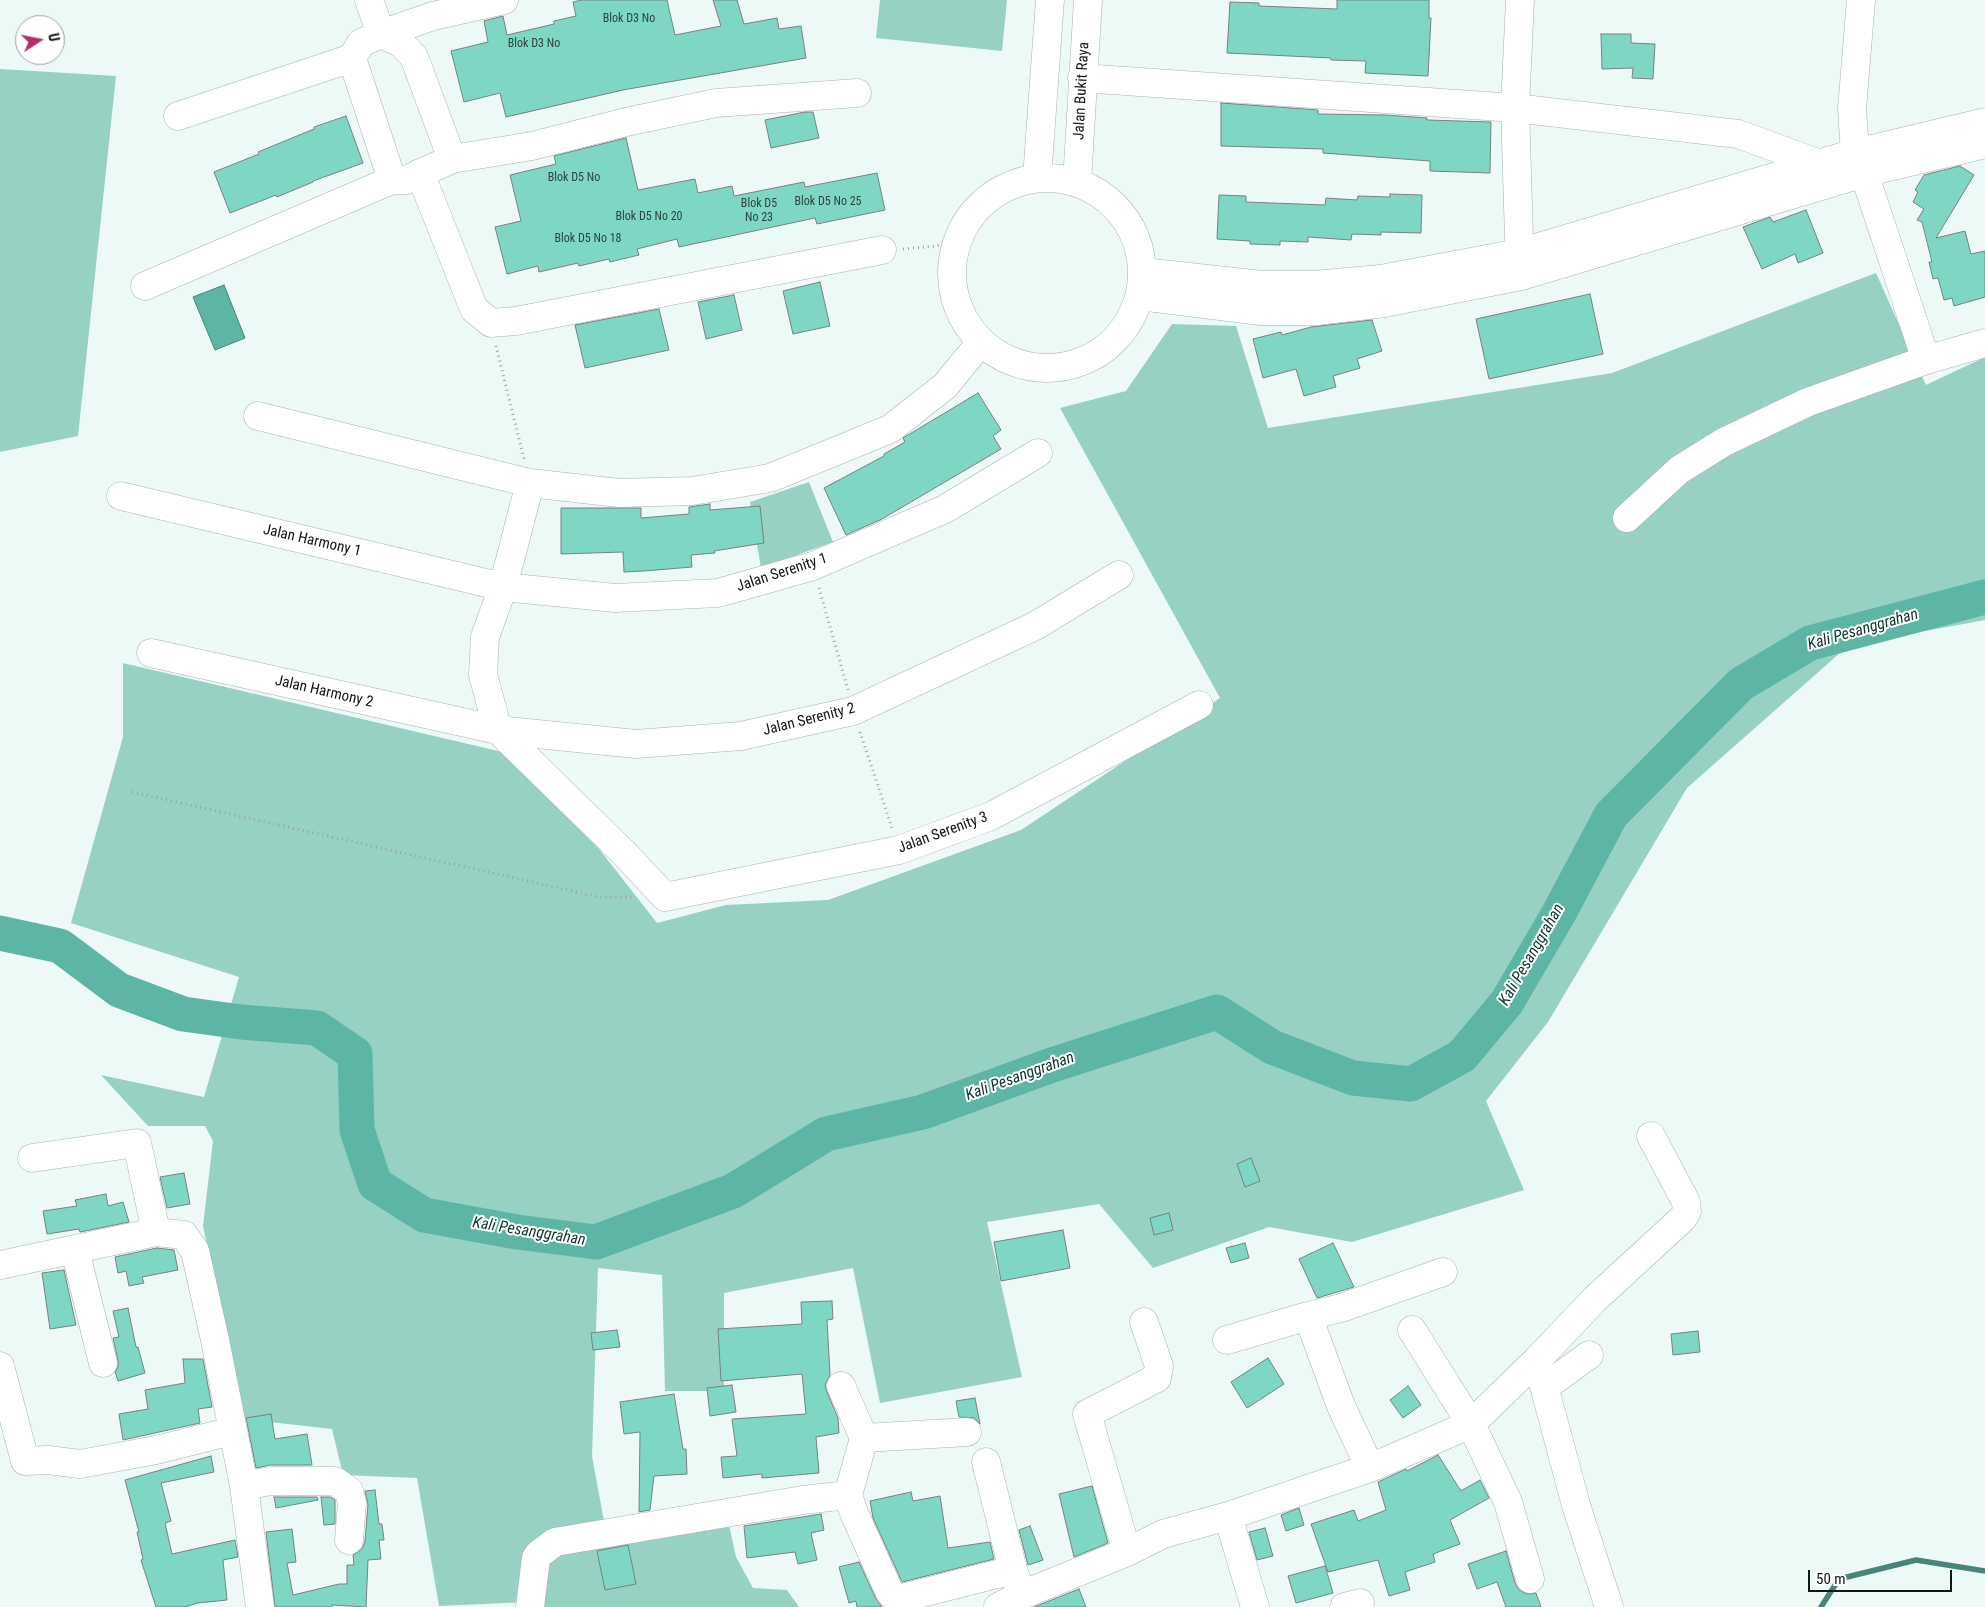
<!DOCTYPE html>
<html>
<head>
<meta charset="utf-8">
<style>
	body { margin:0 }
	#map { position:relative; width:1985px; height:1607px; overflow:hidden; background:#edf9f6; font-family:"Roboto Condensed",sans-serif }
	canvas { display:block }
	.north { position:absolute; left:15px; top:15px; width:50px; height:50px; box-sizing:border-box; background:#fff; border:1px solid #9fa1a1; border-radius:50%; rotate:79deg; font-size:14px; font-weight:700; line-height:20px; text-align:center; color:#101413 }
	.north::after { content:''; display:block; margin:auto; width:18px; height:22px; background:#b72d69; clip-path:polygon(50% 0,100% 100%,50% 72%,0 100%) }
	.scale { position:absolute; left:1808px; top:1570px; width:144px; height:22px; box-sizing:border-box; border:2px solid #101413; border-top:0; padding-left:6px; font-size:15px; line-height:18px; white-space:nowrap; color:#101413; -webkit-text-stroke:4px #fff; paint-order:stroke }
</style>
</head>
<body>
<div id="map">
<canvas width="1985" height="1607"></canvas>
<div class="north">U</div>
<div class="scale">50 m</div>
</div>
<script>
const c = document.querySelector('canvas').getContext('2d');
c.lineJoin = 'round';
function paint(path, color) { c.fillStyle = color; c.fill(path, 'evenodd'); }
const shape = rows => new Path2D(rows.map(r => 'M' + r).join(''));
function stroke(path, color, width, dash) { c.strokeStyle = color; c.lineWidth = width; c.lineCap = dash ? 'butt' : 'round'; c.setLineDash(dash || []); c.stroke(path); }
function label(font, color, halo, rows, align = 'center') {
  c.font = font + ' "Roboto Condensed",sans-serif'; c.lineWidth = 4; c.setLineDash([]); c.textBaseline = 'middle'; c.strokeStyle = halo; c.fillStyle = color; for (const [text, x, y, turn = 0] of rows) {
    c.save(); c.translate(x, y); c.rotate((+turn || 0) * Math.PI / 180); c.textAlign = isNaN(turn) ? turn : align; if (halo) c.strokeText(text, 0, 0); c.fillText(text, 0, 0); c.restore();
  }
}
paint(shape([
	[880,0,1007,0,1002,51,876,38],
	[0,69,116,76,78,436,0,452],
	[1876,273,1926,385,1985,357,1985,620,1849,645,1687,788,1548,1022,1486,1101,1524,1190,1352,1242,1269,1227,1153,1268,1099,1204,987,1222,1022,1377,880,1403,853,1268,724,1293,724,1391,665,1391,662,1275,598,1268,592,1456,606,1532,726,1511,736,1557,753,1588,787,1590,799,1607,528,1607,528,1602,439,1606,417,1478,343,1475,332,1429,243,1419,203,1226,213,1141,205,1126,148,1126,101,1075,204,1097,239,977,71,923,123,737,123,663,528,758,657,923,726,905,828,900,1021,830,1220,698,1060,408,1126,391,1172,324,1236,326,1268,428,1612,373],
	[809,482,833,542,761,568,750,502]
]), '#96d1c4');
const water = shape([
	[224,285,245,338,215,350,193,297,224,285]
]);
paint(water, '#5db6a5');
stroke(water, '#468579', 1);
stroke(shape([
	[1821,1607,1839,1579,1916,1560,1985,1571]
]), '#468579', 5.5);
stroke(shape([
	[0,933,60,946,119,990,183,1014,241,1022,317,1028,355,1054,357,1130,375,1184,424,1215,517,1232,596,1242,733,1191,826,1134,923,1112,1052,1065,1217,1012,1272,1047,1353,1078,1411,1084,1462,1056,1507,1002,1559,913,1611,815,1741,684,1810,643,1985,597]
]), '#5db6a5', 35);
const building = shape([
	[581,0,667,0,675,35,721,26,713,0,737,0,744,24,777,18,779,29,801,26,806,58,623,90,506,117,500,93,464,102,451,51,488,42,484,21,503,16,507,35,554,24,554,21,576,16,573,2,581,0],
	[1337,0,1429,0,1429,18,1431,18,1428,76,1365,73,1366,61,1331,60,1331,58,1227,53,1230,2,1259,3,1259,6,1337,9,1337,0],
	[1601,34,1631,34,1631,43,1655,44,1653,79,1632,78,1633,68,1602,69,1601,34],
	[1221,103,1318,110,1318,114,1385,115,1427,118,1427,120,1491,122,1490,173,1430,171,1430,161,1323,153,1323,149,1221,146,1221,103],
	[805,112,813,112,819,138,771,148,765,120,805,112],
	[346,116,363,163,313,181,313,182,277,197,276,195,230,213,214,172,259,154,258,152,314,129,314,127,346,116],
	[626,138,638,190,695,179,698,193,732,186,734,196,804,182,805,187,877,173,885,210,817,224,815,218,679,247,677,239,637,249,639,255,610,262,609,259,579,266,578,263,539,272,538,266,507,274,495,227,521,221,510,175,556,164,554,156,626,138],
	[1960,166,1974,175,1936,238,1965,231,1971,254,1985,251,1985,297,1954,306,1952,298,1944,300,1938,278,1933,279,1929,262,1932,262,1922,222,1917,220,1924,209,1913,202,1918,192,1915,190,1924,175,1960,166],
	[1390,194,1422,195,1421,233,1381,232,1381,235,1352,234,1351,240,1308,237,1308,242,1280,241,1280,245,1250,244,1250,241,1217,239,1219,195,1246,196,1246,202,1325,205,1326,198,1357,200,1358,196,1390,197,1390,194],
	[1806,210,1823,253,1798,263,1795,254,1762,269,1743,227,1770,217,1773,222,1806,210],
	[820,282,830,326,793,334,783,291,820,282],
	[1590,294,1603,354,1489,379,1476,319,1590,294],
	[734,295,742,330,706,339,698,302,734,295],
	[659,309,669,350,585,368,575,325,659,309],
	[1372,320,1382,351,1357,359,1360,368,1333,376,1336,387,1304,396,1296,369,1263,378,1253,339,1281,332,1282,335,1311,327,1372,320],
	[978,393,1001,430,993,436,1001,449,882,519,846,535,824,488,884,456,884,454,905,442,903,438,978,393],
	[710,504,710,510,760,506,764,543,714,551,715,553,691,555,692,567,644,571,624,572,623,552,561,554,561,508,641,508,641,518,689,514,689,507,710,504],
	[1251,1158,1260,1181,1245,1187,1237,1164,1251,1158],
	[184,1173,190,1204,167,1208,160,1177,184,1173],
	[106,1194,108,1206,123,1202,129,1222,80,1232,79,1229,47,1234,43,1211,77,1206,75,1200,106,1194],
	[1169,1213,1173,1230,1154,1235,1150,1218,1169,1213],
	[1063,1230,1070,1268,1001,1281,994,1242,1063,1230],
	[1245,1243,1249,1258,1231,1263,1226,1248,1245,1243],
	[1333,1243,1354,1287,1317,1298,1299,1259,1333,1243],
	[157,1248,174,1250,178,1270,142,1277,144,1283,129,1286,126,1271,118,1273,115,1257,157,1248],
	[64,1270,76,1325,50,1329,42,1273,64,1270],
	[832,1301,833,1319,827,1320,830,1375,825,1385,827,1392,838,1418,839,1433,816,1437,819,1473,762,1478,762,1474,723,1478,721,1457,737,1456,732,1419,806,1414,802,1374,721,1381,718,1329,802,1324,801,1302,832,1301],
	[128,1308,136,1347,138,1347,145,1373,118,1381,115,1372,118,1367,118,1360,113,1338,119,1337,113,1311,128,1308],
	[617,1330,620,1347,593,1350,591,1333,617,1330],
	[1698,1331,1700,1352,1673,1355,1671,1334,1698,1331],
	[1268,1358,1284,1384,1247,1408,1231,1382,1268,1358],
	[183,1359,203,1359,212,1407,198,1409,200,1423,123,1440,119,1414,148,1409,145,1390,185,1383,183,1359],
	[732,1385,736,1412,710,1416,707,1388,732,1385],
	[1408,1386,1421,1405,1403,1418,1390,1400,1408,1386],
	[674,1394,683,1449,686,1449,687,1474,654,1476,650,1510,639,1512,640,1432,624,1434,620,1402,674,1394],
	[975,1398,980,1424,974,1418,959,1417,956,1401,975,1398],
	[271,1414,275,1439,307,1434,312,1465,270,1465,256,1468,246,1418,271,1414],
	[1438,1455,1461,1491,1480,1480,1489,1498,1450,1520,1460,1544,1433,1554,1435,1562,1405,1572,1410,1590,1389,1596,1378,1560,1328,1572,1311,1524,1354,1510,1358,1521,1386,1510,1378,1482,1406,1469,1407,1471,1438,1455],
	[211,1456,214,1472,161,1483,171,1521,165,1523,172,1554,235,1540,238,1557,223,1560,227,1600,198,1603,185,1607,156,1607,141,1560,143,1559,137,1532,139,1532,125,1480,211,1456],
	[1092,1486,1108,1543,1074,1557,1059,1494,1092,1486],
	[375,1490,379,1524,382,1524,384,1540,379,1540,381,1559,368,1560,366,1607,332,1605,332,1607,275,1607,266,1532,292,1529,296,1562,287,1563,293,1595,339,1584,347,1584,347,1565,354,1565,353,1555,362,1549,365,1541,368,1504,365,1491,375,1490],
	[911,1492,913,1501,940,1496,948,1548,990,1542,994,1559,902,1582,873,1518,870,1501,911,1492],
	[274,1497,317,1497,318,1500,276,1508,274,1497],
	[321,1497,330,1497,335,1500,335,1524,324,1525,321,1497],
	[1299,1508,1304,1525,1286,1531,1281,1515,1299,1508],
	[821,1514,824,1530,811,1533,817,1560,798,1564,795,1552,747,1558,744,1526,821,1514],
	[1030,1526,1043,1560,1028,1565,1019,1530,1030,1526],
	[1265,1528,1273,1556,1257,1560,1249,1532,1265,1528],
	[628,1545,636,1584,605,1590,597,1551,628,1545],
	[1506,1551,1515,1583,1519,1590,1527,1594,1536,1593,1541,1607,1506,1607,1497,1582,1477,1589,1468,1564,1506,1551],
	[859,1562,876,1599,882,1607,857,1607,856,1601,849,1603,839,1567,859,1562],
	[1325,1566,1333,1593,1296,1603,1288,1576,1325,1566],
	[1079,1589,1086,1607,1034,1607,1079,1589]
]);
paint(building, '#7ed7c5');
stroke(building, '#77827f', 1);
const minor = shape([
	[369,0,381,34,401,43,414,57,452,159,406,180,392,180,352,58,361,43,381,34,433,16,504,0],
	[1520,0,1515,108,1520,270],
	[1861,0,1852,109,1855,153,1864,173,1926,360],
	[1082,78,1515,108,1738,134,1820,164],
	[178,116,352,58],
	[452,159,532,146,626,122,716,103,857,93],
	[420,173,474,309,491,323,516,321,882,250],
	'952 273a95 95 0 1 1 190 0a95 95 0 1 1-190 0Z',
	[1037,178,1050,0],
	[1077,182,1088,0],
	[1143,272,1262,285,1314,285,1381,279,1519,253,1855,153,1985,122],
	[145,286,392,180],
	[1140,296,1261,311,1317,311,1384,303,1521,276,1864,173,1985,144],
	[258,416,530,483,619,493,692,491,770,478,890,429,945,386,981,342],
	[530,483,503,587,485,637,483,675,498,730,626,855,665,897,899,850,991,816,1199,705],
	[121,496,503,587,615,598,718,593,813,566,945,509,1038,453],
	[1627,518,1679,470,1724,442,1808,402,1926,360,1985,343],
	[151,653,498,730,636,744,741,736,853,711,1035,626,1119,575],
	[32,1158,137,1143,156,1232,184,1235,195,1251,215,1340,244,1486,260,1607],
	[75,1250,103,1363],
	[0,1265,156,1232],
	[1308,1316,1341,1308,1443,1272],
	[1412,1330,1471,1424,1508,1502,1530,1579],
	[1227,1340,1308,1316,1341,1406,1370,1468],
	[1537,1360,1576,1505,1609,1607],
	[0,1366,25,1461,48,1460,80,1464,156,1450,232,1431],
	[841,1386,864,1438,848,1495,854,1513,890,1593,895,1597,902,1598,1013,1570],
	[1545,1387,1589,1355],
	[864,1438,967,1432],
	[986,1462,1013,1570,1019,1587],
	[244,1486,270,1481,335,1481,349,1491,352,1503,349,1540],
	[1228,1516,1255,1607],
	[1127,1552,1087,1414,1157,1378,1159,1366,1144,1322],
	[530,1607,536,1558,539,1554,555,1542,803,1500,848,1495],
	[998,1607,1022,1595,1127,1552,1163,1534,1228,1516,1370,1468,1471,1424,1537,1360,1595,1299,1683,1218,1687,1212,1686,1202,1651,1136],
	[1344,1607,1360,1603]
]);
stroke(minor, '#a6b2af', 29);
stroke(shape([
	[903,249,937,246,960,234],
	[496,346,524,459],
	[819,588,848,690],
	[860,732,892,828],
	[132,792,599,897,634,897]
]), '#9aa3a0', 3, [1, 4]);
stroke(minor, '#fff', 28);
label('12px', '#2c4540', null, [
	["Blok D3 No",629,19],
	["Blok D3 No",534,44],
	["Blok D5 No",574,178],
	["Blok D5 No 25",828,202],
	["Blok D5",759,204],
	["No 23",759,218],
	["Blok D5 No 20",649,217],
	["Blok D5 No 18",588,239]
]);
label('15px', '#101413', '#fff', [
	["Jalan Bukit Raya",1082,91,-87],
	["Jalan Harmony 1",312,541,13],
	["Jalan Serenity 1",782,573,-18],
	["Jalan Harmony 2",324,692,13],
	["Jalan Serenity 2",809,720,-14],
	["Jalan Serenity 3",943,833,-20]
]);
label('italic 16px', '#0b362f', '#fff', [
	["Kali Pesanggrahan",1863,630,-16],
	["Kali Pesanggrahan",1532,955,-60],
	["Kali Pesanggrahan",1020,1077,-20],
	["Kali Pesanggrahan",529,1232,9]
]);
</script>
</body>
</html>
